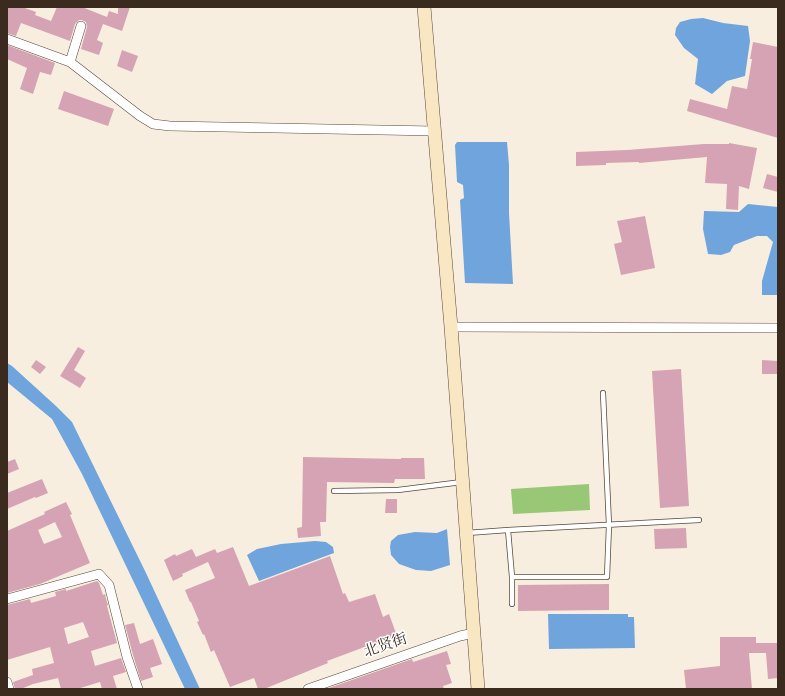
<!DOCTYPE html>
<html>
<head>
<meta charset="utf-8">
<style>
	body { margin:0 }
	#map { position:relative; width:785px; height:696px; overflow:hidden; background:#f8eedf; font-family:"Sorts Mill Goudy",serif }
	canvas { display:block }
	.frame { position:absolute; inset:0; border:8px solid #3b2a1e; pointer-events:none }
</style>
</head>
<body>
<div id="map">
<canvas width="785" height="696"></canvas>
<div class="frame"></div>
</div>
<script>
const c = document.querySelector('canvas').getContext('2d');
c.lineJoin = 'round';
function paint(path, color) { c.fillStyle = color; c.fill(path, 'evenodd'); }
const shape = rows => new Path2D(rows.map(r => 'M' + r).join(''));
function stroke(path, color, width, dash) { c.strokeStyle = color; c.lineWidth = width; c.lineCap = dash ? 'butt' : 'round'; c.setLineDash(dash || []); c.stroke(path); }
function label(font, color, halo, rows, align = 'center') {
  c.font = font + ' "Sorts Mill Goudy","Noto Serif SC",serif'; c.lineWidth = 3; c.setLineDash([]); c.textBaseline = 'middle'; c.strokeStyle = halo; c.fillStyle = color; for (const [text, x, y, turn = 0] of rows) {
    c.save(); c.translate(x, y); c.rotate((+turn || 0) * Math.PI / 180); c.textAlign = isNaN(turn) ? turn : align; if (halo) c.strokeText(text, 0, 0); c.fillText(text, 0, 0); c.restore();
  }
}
paint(shape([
	[589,484,590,510,513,514,511,489]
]), '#98c775');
paint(shape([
	[703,18,723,23,748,26,750,41,745,76,727,81,712,94,695,84,698,59,684,48,675,35,676,28,680,22,691,19],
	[457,142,507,142,509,165,509,213,513,284,465,283,460,200,464,198,463,185,457,182,455,145],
	[748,204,778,207,778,295,762,295,762,281,773,242,767,236,757,236,734,245,730,252,721,255,708,254,703,229,704,211,739,212],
	[7,363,12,366,56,406,72,422,146,573,200,689,185,689,82,474,52,419,7,382],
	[447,529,450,565,431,571,416,570,399,564,391,555,390,547,391,541,398,535,415,532,437,533],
	[315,541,326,542,333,547,334,553,259,581,247,555,257,549,281,544],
	[628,614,628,617,634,617,635,648,549,649,548,614]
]), '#6fa5dc');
paint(shape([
	[8,7,22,7,36,12,35,15,51,21,57,7,82,7,107,17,109,11,118,14,118,7,130,7,122,31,103,24,97,40,103,43,99,55,81,49,87,27,86,22,82,20,79,20,75,24,70,41,21,23,16,36,7,33,7,10],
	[753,42,778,47,778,138,687,111,690,99,727,109,732,86,747,89,752,59,750,59],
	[7,45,55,63,51,75,40,72,33,94,20,89,27,68,7,59],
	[122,50,138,56,132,72,117,66],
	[64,91,114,109,108,126,58,109],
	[729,143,757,148,749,189,739,186,738,210,726,209,727,184,705,183,707,157,639,163,639,162,606,163,606,165,576,166,576,152,627,150,704,144,729,144],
	[767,174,778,177,778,192,763,188],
	[645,216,655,268,621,275,614,244,622,242,617,221],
	[78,347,85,351,74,370,86,378,80,388,60,376],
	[36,360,46,367,40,374,31,367],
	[762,360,778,361,778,374,762,374],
	[681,369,689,506,660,508,652,371],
	[303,457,401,459,401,458,424,458,425,479,395,479,394,483,327,482,326,522,320,522,321,536,298,538,297,528,302,527],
	[15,459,19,469,7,474,7,462],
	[42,479,48,493,36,498,35,497,7,509,7,493],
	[386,499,397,499,397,513,385,513],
	[66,502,72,514,70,515,90,563,40,584,7,593,7,531,45,514,44,512],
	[55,522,62,537,44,544,38,530],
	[686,528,687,548,655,549,654,529],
	[233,547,249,586,298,568,330,556,343,594,345,593,349,602,375,594,383,617,389,614,397,636,370,646,370,645,327,661,328,663,264,689,258,689,254,678,230,687,214,650,211,652,204,634,203,635,197,622,199,621,191,602,190,602,185,590,215,578,208,562,182,574,183,576,173,581,164,560,175,554,176,556,192,549,196,557,215,549,217,553],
	[97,581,99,583,103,595,105,594,106,599,108,605,107,606,117,643,91,651,95,666,121,658,126,672,113,676,117,689,102,689,100,682,77,689,61,689,58,678,33,684,21,689,15,689,13,682,33,675,32,669,54,663,50,647,7,660,7,605,30,599,31,603,56,596,55,592,66,589,66,591],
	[83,622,89,637,68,644,64,628],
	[609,584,609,610,518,611,518,585],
	[134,623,140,644,153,639,162,664,150,668,153,677,141,681,133,655,125,625],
	[720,637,756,637,756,643,778,643,778,678,768,679,766,653,749,653,752,689,686,689,684,670,720,666],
	[447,651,451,664,446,665,452,683,443,686,444,689,326,689,412,659,413,662]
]), '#d5a3b3');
const lane = shape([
	[334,491,398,490,462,482],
	[508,530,512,577,512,604],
	[467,533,508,530,699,520],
	[512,577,607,577,609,525,603,393]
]);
const street = shape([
	[7,39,70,62,140,116,153,124,170,126,434,131],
	[70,62,81,26],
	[451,327,778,328],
	[7,599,99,574,109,585,127,657,138,689],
	[7,682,9,689],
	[308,689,460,636,474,633]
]);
const secondary = shape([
	[424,7,451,327,478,689]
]);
stroke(lane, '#57473b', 6);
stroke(street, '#57473b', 10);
stroke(secondary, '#57473b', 14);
stroke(lane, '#fff', 4.5);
stroke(street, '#fff', 9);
stroke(secondary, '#f9e7c3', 13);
label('15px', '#3b2a1e', '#fff', [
	["北贤街",386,647,-19]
]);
</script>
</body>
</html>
